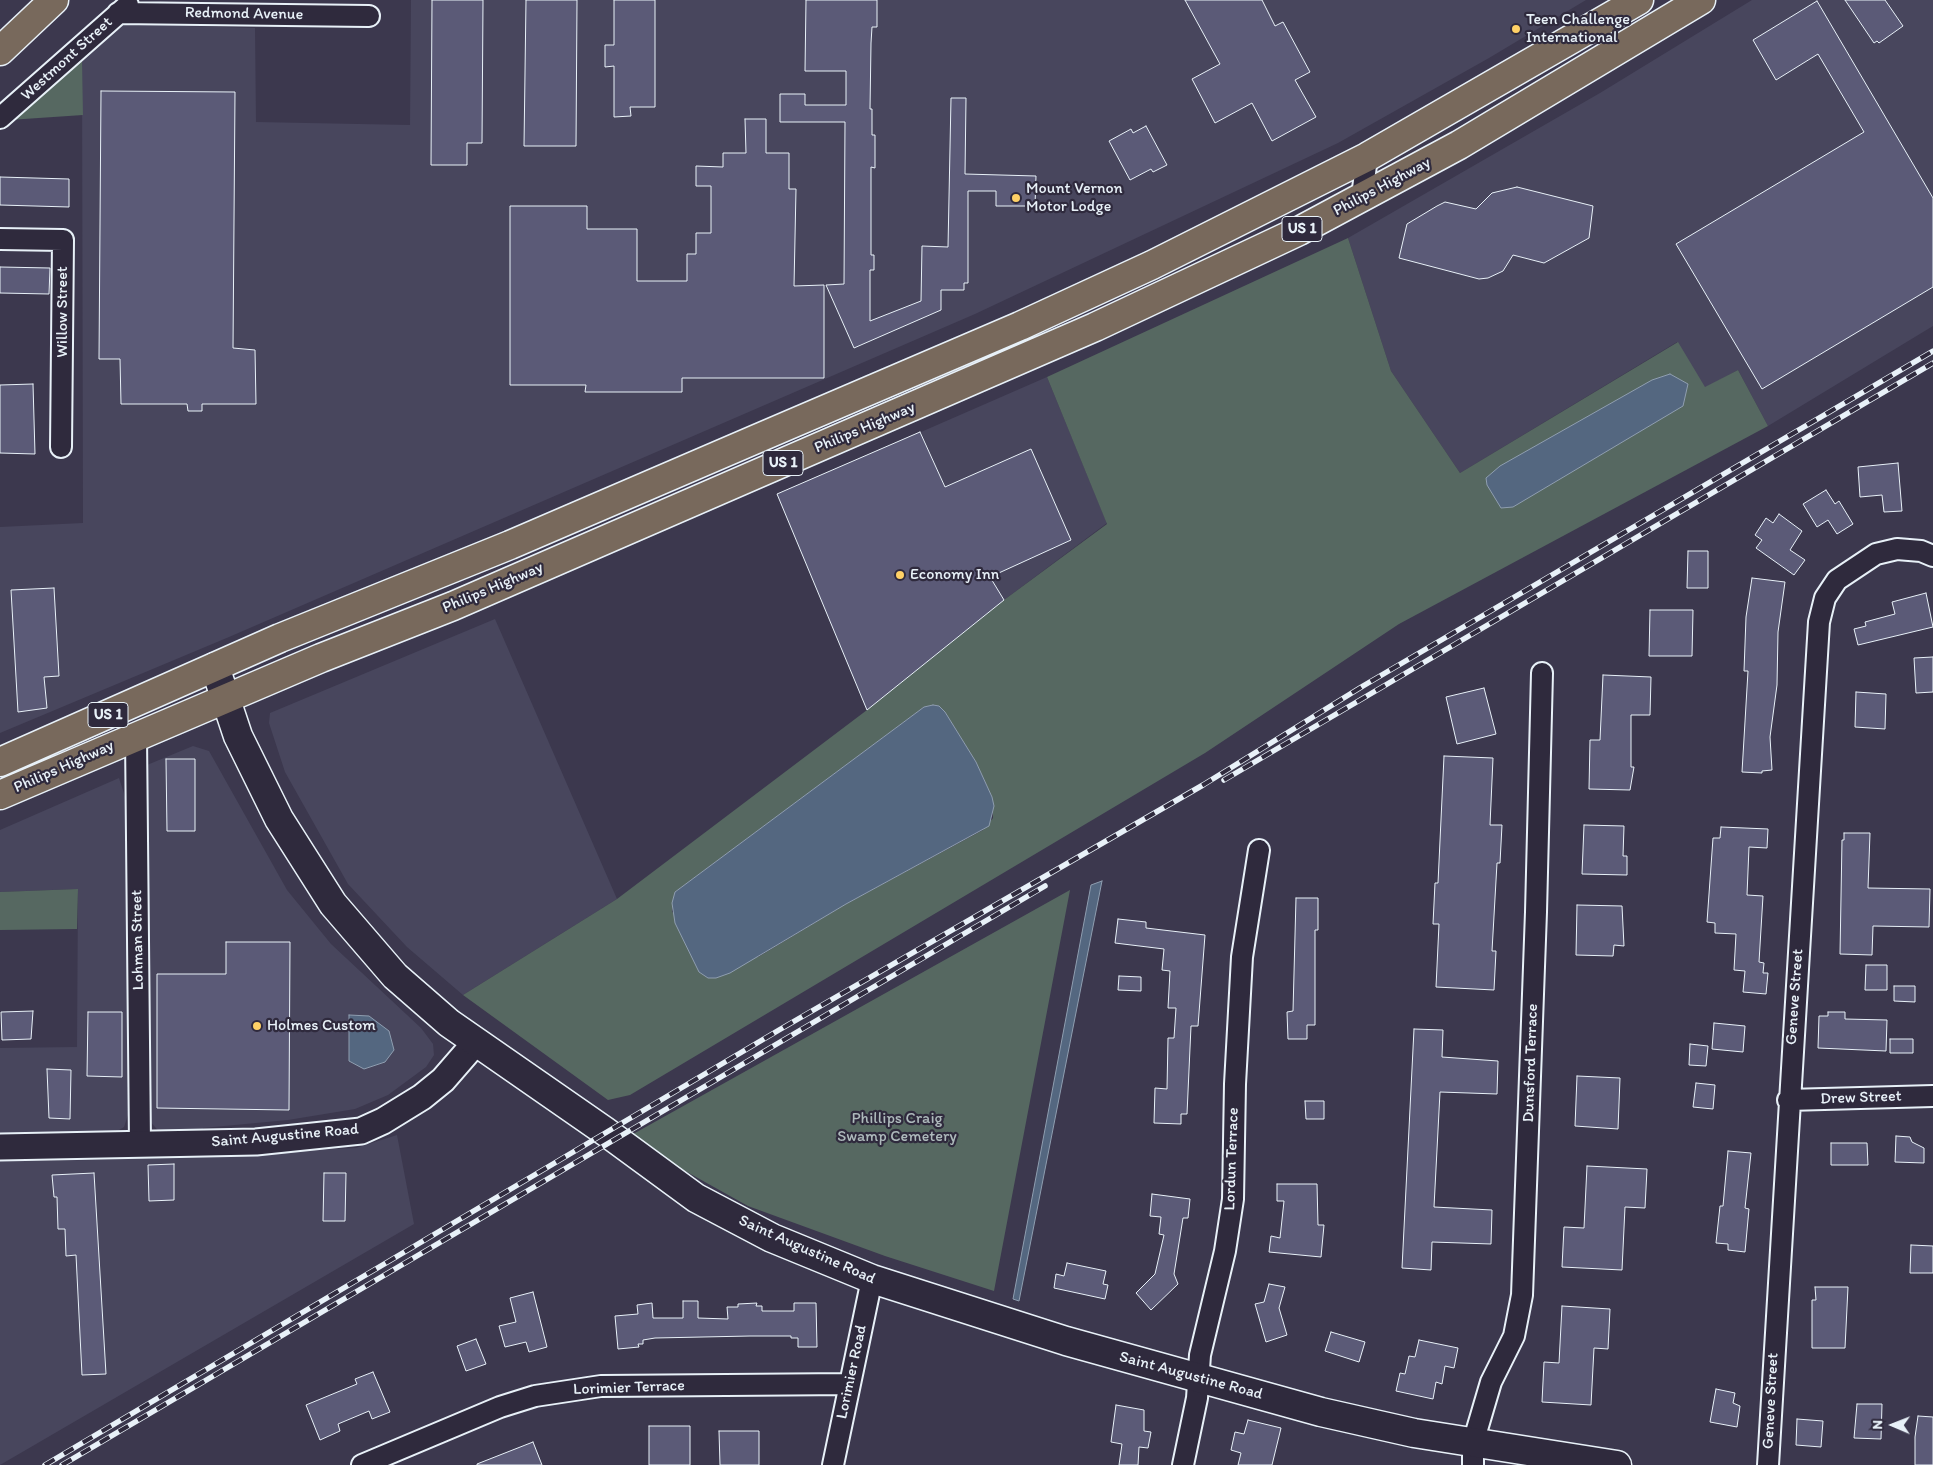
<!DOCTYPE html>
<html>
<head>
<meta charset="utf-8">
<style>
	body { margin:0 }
	#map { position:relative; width:1933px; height:1465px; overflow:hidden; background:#3c384e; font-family:Itim,sans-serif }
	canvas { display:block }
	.north { position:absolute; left:1868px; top:1400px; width:50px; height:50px; -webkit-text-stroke:4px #2f2a3d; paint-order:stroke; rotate:271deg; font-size:14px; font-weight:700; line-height:20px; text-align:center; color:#e8f1f8 }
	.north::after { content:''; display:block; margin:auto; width:18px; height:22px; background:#e8f1f8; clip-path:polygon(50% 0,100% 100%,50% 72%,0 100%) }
</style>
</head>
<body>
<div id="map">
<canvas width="1933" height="1465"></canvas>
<div class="north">N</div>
</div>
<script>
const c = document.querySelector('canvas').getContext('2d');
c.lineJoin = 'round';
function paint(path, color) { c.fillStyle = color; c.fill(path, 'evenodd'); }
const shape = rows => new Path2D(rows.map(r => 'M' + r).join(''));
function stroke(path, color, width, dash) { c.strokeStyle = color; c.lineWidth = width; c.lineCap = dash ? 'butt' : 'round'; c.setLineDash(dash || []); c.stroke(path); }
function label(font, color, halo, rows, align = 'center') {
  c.font = font + ' Itim,sans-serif'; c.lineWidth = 4.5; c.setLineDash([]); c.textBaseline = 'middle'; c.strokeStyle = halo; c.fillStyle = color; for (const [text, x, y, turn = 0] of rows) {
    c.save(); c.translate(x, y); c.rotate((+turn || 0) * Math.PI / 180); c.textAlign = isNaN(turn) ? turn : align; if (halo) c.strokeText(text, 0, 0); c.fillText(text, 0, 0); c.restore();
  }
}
paint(shape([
	[411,0,1586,0,1489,58,1338,143,975,314,229,637,0,733,0,527,83,523,82,58,118,24,255,28,256,122,410,125],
	[1752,0,1933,0,1933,326,1768,426,1738,370,1705,388,1677,342,1460,473,1391,371,1348,238,1600,93],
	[1047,377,1107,523,1004,600,973,550,921,432],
	[495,619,617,899,463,995,407,947,348,884,285,772,269,723,270,713],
	[193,746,209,751,287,890,331,944,421,1028,433,1044,434,1055,426,1067,388,1095,355,1109,288,1120,203,1128,202,1133,162,1135,148,1119,146,1101,149,970,147,765],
	[119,778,130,812,134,1053,129,1112,124,1127,111,1135,0,1135,0,1048,77,1047,78,889,0,892,0,830],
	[397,1135,414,1224,0,1465,0,1161,95,1160,356,1148]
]), '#48465d');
paint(shape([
	[82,58,83,115,9,120],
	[1348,238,1391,371,1460,473,1678,342,1705,387,1738,370,1768,426,1399,624,1205,753,630,1095,608,1100,463,995,617,899,867,710,1004,600,1107,524,1047,377],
	[933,705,939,706,945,712,976,762,992,797,993,818,983,830,846,904,758,957,672,912,675,892,924,707],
	[78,889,77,929,0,930,0,892],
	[1070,890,994,1291,885,1256,748,1206,626,1138]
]), '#566861');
const water = shape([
	[1670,374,1688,384,1683,406,1513,507,1501,508,1487,485,1486,478,1500,466,1652,380,1670,374],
	[933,705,939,706,945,712,976,762,992,797,994,806,989,826,846,904,730,973,716,978,708,978,699,972,675,923,672,903,675,892,924,707,933,705],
	[1102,881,1019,1301,1013,1299,1091,885,1102,881],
	[349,1015,369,1016,389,1031,394,1050,385,1062,364,1069,349,1061,349,1015]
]);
paint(water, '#546780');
stroke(water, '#8f9eb0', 1);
const building = shape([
	[432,0,483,0,482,143,467,143,467,165,431,165,432,0],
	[526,0,577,0,576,146,524,146,526,0],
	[614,0,655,0,655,107,630,107,631,116,614,117,614,66,605,67,605,45,614,45,614,0],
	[806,0,877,0,877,27,872,27,871,43,870,109,872,109,872,135,875,135,875,168,871,167,871,255,874,255,874,270,870,270,870,321,921,301,922,246,948,247,951,98,966,98,965,174,1036,176,1035,206,996,206,996,191,968,191,968,283,964,283,964,290,941,290,941,310,854,348,826,285,844,284,845,122,780,122,780,94,805,94,805,105,846,105,846,71,805,71,806,0],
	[1185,0,1262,0,1275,26,1283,22,1310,72,1295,80,1316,117,1272,141,1252,103,1215,123,1192,79,1220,64,1185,0],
	[1845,0,1885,0,1903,26,1879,43,1877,41,1874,43,1845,0],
	[1817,1,1933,198,1933,287,1762,389,1676,244,1864,132,1818,54,1776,80,1753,40,1817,1],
	[101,91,235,92,233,348,255,350,256,404,202,404,202,411,188,411,187,404,121,404,120,359,99,359,101,91],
	[745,119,766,119,766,153,789,153,789,189,796,189,794,286,824,285,824,378,682,378,682,392,585,392,586,385,510,385,510,206,587,206,587,229,637,229,637,281,687,281,687,254,696,254,696,233,711,233,711,186,696,186,696,166,723,167,723,153,746,153,745,119],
	[1146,126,1167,165,1153,172,1151,169,1130,180,1109,141,1131,129,1133,133,1146,126],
	[0,177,69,179,69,207,0,205,0,177],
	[1517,187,1593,206,1589,238,1544,263,1513,255,1503,271,1488,278,1479,279,1399,258,1407,224,1437,206,1445,202,1476,209,1492,193,1517,187],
	[0,267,50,268,49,294,0,293,0,267],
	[33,384,35,454,0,453,0,385,33,384],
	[920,432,945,487,1031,449,1071,540,990,577,1004,600,867,710,777,494,920,432],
	[1898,463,1902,511,1884,512,1882,495,1860,497,1858,467,1898,463],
	[1826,490,1835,504,1839,501,1853,524,1837,534,1828,520,1817,527,1803,504,1826,490],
	[1779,514,1802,531,1790,550,1805,560,1794,575,1756,548,1762,540,1755,535,1766,518,1773,523,1779,514],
	[1688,551,1708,551,1708,588,1687,588,1688,551],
	[1752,578,1785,582,1778,632,1777,685,1770,737,1772,770,1762,771,1762,773,1742,772,1748,671,1744,671,1746,617,1752,578],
	[54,588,59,676,44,677,47,708,18,712,11,590,54,588],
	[1926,593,1933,627,1858,645,1854,629,1866,626,1865,622,1895,614,1892,602,1926,593],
	[1650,610,1693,610,1692,656,1649,656,1650,610],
	[1933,657,1933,692,1916,693,1914,658,1933,657],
	[1603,675,1651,677,1650,715,1631,715,1631,767,1634,767,1630,790,1589,789,1590,740,1600,740,1603,675],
	[1484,688,1496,734,1457,744,1446,697,1484,688],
	[1856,692,1886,694,1885,729,1855,727,1856,692],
	[1444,756,1493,758,1490,825,1502,825,1500,863,1497,863,1492,951,1496,951,1494,990,1436,987,1439,924,1433,924,1435,883,1438,883,1444,756],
	[166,759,195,759,195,831,167,831,166,759],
	[1584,825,1624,826,1623,856,1627,856,1627,875,1582,874,1584,825],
	[1721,827,1768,829,1767,848,1749,847,1747,895,1763,896,1759,962,1764,963,1763,973,1768,973,1766,994,1743,992,1745,971,1734,970,1736,934,1715,933,1715,923,1707,922,1713,838,1720,838,1721,827],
	[1844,833,1870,833,1868,888,1930,889,1929,927,1873,926,1872,955,1840,954,1842,840,1844,840,1844,833],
	[1296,898,1318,898,1318,930,1315,930,1315,1025,1307,1025,1307,1039,1288,1039,1287,1012,1293,1011,1296,898],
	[1577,905,1622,906,1624,946,1614,945,1613,956,1576,955,1577,905],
	[1118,919,1146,922,1146,928,1205,935,1198,1026,1191,1026,1187,1114,1181,1114,1181,1124,1154,1123,1155,1088,1167,1089,1168,1038,1174,1038,1176,1008,1168,1008,1170,971,1162,970,1164,949,1115,943,1118,919],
	[226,942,290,942,289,1110,157,1108,157,974,226,974,226,942],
	[1866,965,1887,965,1887,990,1865,990,1866,965],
	[1119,976,1141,977,1141,991,1118,990,1119,976],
	[1894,986,1915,986,1915,1002,1894,1001,1894,986],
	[33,1011,31,1039,2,1040,1,1012,33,1011],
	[88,1012,122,1012,122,1077,87,1076,88,1012],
	[1828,1012,1845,1012,1845,1019,1887,1020,1886,1051,1818,1048,1819,1016,1828,1016,1828,1012],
	[1714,1023,1745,1026,1743,1052,1712,1049,1714,1023],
	[1414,1029,1443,1030,1442,1057,1498,1061,1497,1094,1440,1092,1434,1207,1492,1210,1491,1244,1432,1242,1431,1270,1402,1268,1414,1029],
	[1890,1039,1913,1039,1913,1053,1890,1053,1890,1039],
	[1690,1044,1708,1046,1706,1066,1689,1065,1690,1044],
	[47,1069,71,1070,70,1119,49,1118,47,1069],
	[1577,1076,1620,1078,1618,1129,1575,1126,1577,1076],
	[1696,1083,1715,1085,1713,1109,1693,1107,1696,1083],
	[1305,1101,1324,1101,1324,1119,1306,1119,1305,1101],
	[1896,1136,1910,1137,1912,1142,1924,1148,1924,1163,1895,1162,1896,1136],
	[1831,1143,1867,1143,1868,1165,1831,1165,1831,1143],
	[1728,1151,1751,1153,1745,1208,1749,1209,1745,1252,1728,1250,1728,1244,1716,1243,1720,1206,1723,1206,1728,1151],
	[174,1164,174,1200,149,1201,148,1165,174,1164],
	[1587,1166,1647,1169,1645,1208,1625,1207,1622,1270,1562,1267,1564,1227,1584,1228,1587,1166],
	[94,1173,106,1374,82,1375,76,1255,66,1256,65,1229,58,1229,57,1197,54,1197,52,1175,94,1173],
	[324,1173,346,1173,345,1221,323,1221,324,1173],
	[1277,1184,1317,1184,1318,1225,1324,1225,1321,1257,1269,1252,1271,1236,1280,1238,1284,1201,1277,1201,1277,1184],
	[1152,1194,1190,1199,1188,1218,1183,1218,1174,1274,1178,1284,1151,1310,1136,1293,1155,1274,1164,1235,1159,1234,1161,1217,1150,1216,1152,1194],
	[1911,1245,1933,1246,1933,1273,1910,1273,1911,1245],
	[1067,1263,1106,1271,1103,1284,1108,1285,1105,1299,1054,1288,1056,1274,1064,1276,1067,1263],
	[1269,1284,1285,1287,1279,1308,1287,1335,1266,1342,1255,1304,1264,1302,1269,1284],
	[1815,1287,1848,1287,1845,1348,1812,1348,1812,1300,1816,1300,1815,1287],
	[533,1292,547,1347,529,1352,526,1342,505,1347,499,1326,516,1322,510,1298,533,1292],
	[683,1301,698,1301,698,1318,728,1319,727,1307,738,1307,738,1304,757,1303,756,1306,762,1306,762,1311,794,1311,794,1303,816,1303,817,1347,798,1347,798,1338,791,1338,791,1336,750,1336,655,1338,643,1340,643,1344,638,1344,639,1347,618,1349,615,1316,638,1314,637,1305,652,1303,653,1318,683,1318,683,1301],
	[1562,1306,1610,1309,1608,1349,1594,1348,1591,1405,1542,1402,1544,1362,1559,1363,1562,1306],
	[1331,1332,1365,1342,1359,1362,1325,1351,1331,1332],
	[476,1339,486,1364,466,1371,457,1346,476,1339],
	[1419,1340,1458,1348,1454,1368,1445,1366,1442,1384,1436,1382,1433,1399,1396,1391,1400,1373,1405,1374,1409,1356,1415,1357,1419,1340],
	[373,1372,390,1412,372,1419,369,1411,338,1424,340,1431,320,1440,306,1405,357,1384,355,1379,373,1372],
	[1716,1389,1735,1393,1733,1403,1740,1406,1737,1427,1710,1422,1716,1389],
	[1857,1404,1882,1404,1881,1439,1854,1438,1857,1404],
	[1116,1405,1144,1410,1144,1431,1151,1432,1148,1448,1139,1447,1138,1465,1119,1465,1122,1444,1111,1442,1116,1405],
	[1918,1416,1933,1417,1933,1465,1915,1465,1915,1437,1918,1416],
	[1797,1419,1823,1421,1821,1447,1796,1445,1797,1419],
	[1248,1420,1281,1428,1272,1465,1238,1465,1241,1453,1231,1450,1235,1432,1244,1434,1248,1420],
	[649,1426,690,1426,690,1465,649,1465,649,1426],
	[719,1431,759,1431,759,1465,720,1465,719,1431],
	[533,1442,542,1465,477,1465,477,1464,533,1442]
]);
paint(building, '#5b5a77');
stroke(building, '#e8f1f8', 1);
const minor = shape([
	[118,13,369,16],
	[0,118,128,5],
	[1362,197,1367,157],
	[0,239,63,240,61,447],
	[136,736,140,1144],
	[1788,1100,1933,1096],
	[362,1465,500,1407,535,1396,601,1386,850,1384],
	[833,1465,872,1279],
	[1183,1465,1197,1398,1200,1355,1225,1251,1233,1199,1235,1084,1242,957,1259,850],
	[1473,1465,1473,1443,1491,1382,1514,1336,1522,1295,1536,912,1542,673],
	[1768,1465,1819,622,1825,598,1837,580,1876,554,1897,549,1921,551,1933,556]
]);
const tertiary = shape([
	[0,1147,256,1142,361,1131,383,1121,422,1097,443,1080,476,1042]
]);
const secondary = shape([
	[215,667,238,736,279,819,333,904,395,976,449,1023,606,1132,696,1198,772,1238,872,1279,1066,1341,1321,1412,1414,1433,1617,1465]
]);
const primary = shape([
	[0,762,280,638,510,545,754,440,1020,326,1152,265,1367,157,1639,0],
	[0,795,321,658,453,606,1095,327,1299,231,1459,145,1701,0]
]);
const motorway = shape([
	[0,51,54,0]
]);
stroke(minor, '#e8f1f8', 24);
stroke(tertiary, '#e8f1f8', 29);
stroke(secondary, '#e8f1f8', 31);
stroke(primary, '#e8f1f8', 31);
stroke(motorway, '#e8f1f8', 31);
stroke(minor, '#2f2a3d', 20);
stroke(tertiary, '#2f2a3d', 25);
stroke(secondary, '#2f2a3d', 28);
stroke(primary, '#78695c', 28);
stroke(motorway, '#78695c', 28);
const rail = shape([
	[1224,780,1933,363],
	[45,1465,779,1030,1203,785,1363,686,1933,351],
	[62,1465,1045,886]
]);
stroke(rail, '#e8f1f8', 5.5);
stroke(rail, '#2f2a3d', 4, [11]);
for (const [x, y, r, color] of [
	[1516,29,5,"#ffd166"],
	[1016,198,5,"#ffd166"],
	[900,575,5,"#ffd166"],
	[257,1026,5,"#ffd166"]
]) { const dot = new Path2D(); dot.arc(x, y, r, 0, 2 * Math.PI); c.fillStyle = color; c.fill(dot); stroke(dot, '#2f2a3d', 2); }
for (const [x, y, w] of [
	[1302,229,40],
	[783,463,40],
	[108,715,40]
]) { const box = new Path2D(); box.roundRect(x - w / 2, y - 12.5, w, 25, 4); c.fillStyle = '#2f2a3d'; c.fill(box); stroke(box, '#e8f1f8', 1); }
label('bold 15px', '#e8f1f8', null, [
	["US 1",1302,229],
	["US 1",783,463],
	["US 1",108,715]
]);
label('16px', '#e8f1f8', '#2f2a3d', [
	["Redmond Avenue",244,14,1],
	["Westmont Street",67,59,-42],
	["Philips Highway",1382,187,-28],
	["Willow Street",63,312,-90],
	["Philips Highway",865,428,-23],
	["Philips Highway",493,588,-23],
	["Philips Highway",64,767,-24],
	["Lohman Street",138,940,-91],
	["Geneve Street",1795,997,-86],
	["Dunsford Terrace",1531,1063,-88],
	["Drew Street",1861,1098,-2],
	["Saint Augustine Road",285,1136,-5],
	["Lordun Terrace",1232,1159,-88],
	["Saint Augustine Road",807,1250,24],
	["Lorimier Road",852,1372,-78],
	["Saint Augustine Road",1191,1376,15],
	["Lorimier Terrace",629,1388,-2],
	["Geneve Street",1771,1401,-87]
]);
label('16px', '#e8f1f8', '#2f2a3d', [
	["Teen Challenge",1526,20],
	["International",1526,38],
	["Mount Vernon",1026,189],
	["Motor Lodge",1026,207],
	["Economy Inn",910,575],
	["Holmes Custom",267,1026]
], 'left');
label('16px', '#aebabc', '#2f2a3d', [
	["Phillips Craig",897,1119],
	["Swamp Cemetery",897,1137]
]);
</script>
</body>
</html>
